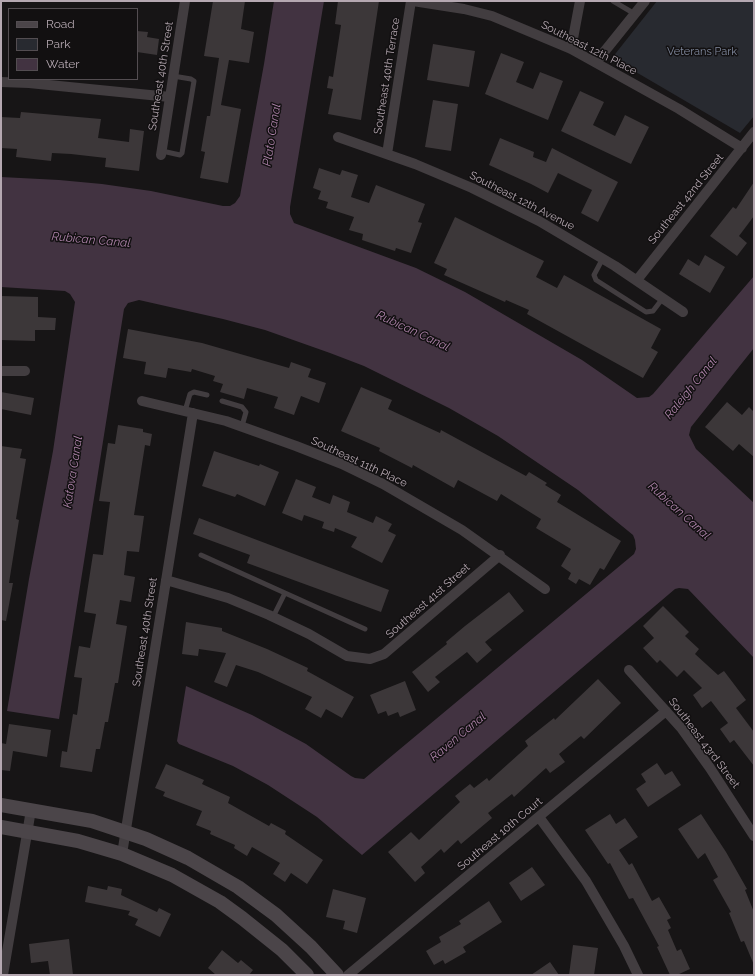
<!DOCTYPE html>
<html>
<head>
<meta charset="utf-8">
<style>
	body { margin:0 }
	#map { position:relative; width:755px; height:976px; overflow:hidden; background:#171516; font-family:Raleway,sans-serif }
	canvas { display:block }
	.frame { position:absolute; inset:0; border:2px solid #b5a8b1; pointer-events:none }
	.legend { position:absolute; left:8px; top:8px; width:130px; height:72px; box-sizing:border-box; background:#121011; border:1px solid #534d51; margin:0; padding:5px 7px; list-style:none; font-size:12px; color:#b5a8b1 }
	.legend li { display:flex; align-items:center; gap:8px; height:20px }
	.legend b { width:20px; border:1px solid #534d51 }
</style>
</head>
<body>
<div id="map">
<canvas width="755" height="976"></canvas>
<div class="frame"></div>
<ul class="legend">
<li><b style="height:5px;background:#4b4549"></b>Road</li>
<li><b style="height:11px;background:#282a30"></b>Park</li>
<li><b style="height:11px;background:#423341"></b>Water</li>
</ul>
</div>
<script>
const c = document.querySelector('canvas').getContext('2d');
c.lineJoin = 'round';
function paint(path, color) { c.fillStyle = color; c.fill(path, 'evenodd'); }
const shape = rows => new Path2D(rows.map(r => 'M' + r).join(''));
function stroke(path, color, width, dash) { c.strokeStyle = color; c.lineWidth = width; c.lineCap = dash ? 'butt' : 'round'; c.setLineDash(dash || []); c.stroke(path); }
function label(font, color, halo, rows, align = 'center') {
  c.font = font + ' Raleway,sans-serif'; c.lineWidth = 3; c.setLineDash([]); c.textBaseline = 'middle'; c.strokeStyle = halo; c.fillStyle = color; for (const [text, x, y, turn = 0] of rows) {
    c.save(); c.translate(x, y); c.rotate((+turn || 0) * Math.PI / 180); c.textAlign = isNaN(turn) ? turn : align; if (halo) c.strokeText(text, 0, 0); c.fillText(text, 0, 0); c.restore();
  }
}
paint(shape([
	[657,1,754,1,754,116,740,133,612,58]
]), '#282a30');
paint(shape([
	[274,1,324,1,290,207,290,214,294,223,416,268,465,292,582,360,637,398,649,397,653,394,754,276,754,348,691,427,689,435,696,449,754,503,754,658,688,589,679,588,675,589,362,855,317,817,268,785,233,766,179,744,177,741,186,686,252,715,306,744,351,776,355,778,364,779,634,554,636,549,635,540,633,535,578,490,498,436,449,408,364,366,330,353,265,330,223,319,139,300,128,303,124,309,114,372,59,719,7,711,29,579,53,451,75,302,70,294,65,291,1,287,1,177,59,180,102,184,151,191,223,206,230,206,235,203,240,196,264,64]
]), '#423341');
paint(shape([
	[213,1,245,1,241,29,254,32,249,63,229,60,221,105,241,109,228,183,200,178,205,152,201,151,207,116,210,116,219,58,204,56],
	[338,1,379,1,361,120,328,114,333,89,327,88,329,76,333,77,341,25,335,24],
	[137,31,148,32,147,37,159,39,157,55,137,52],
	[433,44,475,51,469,87,427,80],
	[501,53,524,62,516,82,533,89,540,72,563,81,548,120,485,94],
	[580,91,604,102,593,125,615,136,625,115,649,127,631,164,561,131],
	[433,100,458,104,451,151,425,147],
	[21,112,101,119,98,138,129,142,130,129,144,131,139,171,105,167,106,158,71,154,52,153,51,161,16,157,17,149,1,148,1,117,20,118],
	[500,138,534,152,533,157,546,162,552,148,618,182,598,222,581,213,592,190,558,173,548,193,531,184,489,165],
	[319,168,340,175,342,170,358,175,351,197,369,203,376,185,425,204,418,222,422,223,411,253,396,248,395,251,362,240,363,234,349,230,354,217,326,208,328,202,318,199,321,191,313,188],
	[754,182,754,216,739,236,747,243,737,256,710,236,733,207,736,209],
	[455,217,544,261,536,277,557,288,564,275,661,329,651,348,658,352,643,378,527,314,529,310,506,300,505,302,444,275,447,269,434,263],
	[705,255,725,267,710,293,679,274,688,259,699,266],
	[1,296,38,297,38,317,56,318,55,330,35,330,35,341,1,340],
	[128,329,202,343,289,368,291,362,311,369,308,377,326,383,319,403,301,396,294,415,274,408,278,397,247,388,244,399,220,392,223,384,213,381,215,376,192,369,191,372,168,368,166,378,144,374,146,362,123,358],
	[361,387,392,400,388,409,440,433,441,430,526,476,529,472,547,483,545,485,561,495,557,502,621,541,604,570,600,568,590,585,579,579,576,584,568,579,571,573,561,566,571,549,536,528,541,519,501,494,497,501,458,480,454,488,413,465,412,468,379,451,380,448,341,431],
	[1,392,34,398,31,415,1,409],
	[727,402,742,415,749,407,754,412,754,457,739,444,733,451,705,427],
	[118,425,143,429,143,432,152,434,150,446,145,445,134,515,144,516,139,552,127,551,124,575,135,577,131,602,120,600,116,624,127,626,118,683,115,683,108,722,105,722,100,749,96,749,92,772,60,767,62,751,67,752,73,714,77,715,82,678,74,677,79,646,90,648,96,614,84,612,93,554,103,555,110,502,99,501,108,443,115,444],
	[1,446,22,449,20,458,26,459,16,519,19,520,9,583,13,583,6,621,1,620],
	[214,451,259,466,260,464,279,472,265,506,237,494,235,497,202,486],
	[296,479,316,487,312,497,330,504,333,495,350,502,347,512,373,523,376,516,392,524,388,531,396,535,382,563,351,547,357,537,335,528,334,532,322,528,324,522,304,515,302,521,282,513],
	[199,518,389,590,381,612,247,563,250,555,193,534],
	[509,592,524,611,485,642,492,650,477,663,467,652,435,677,440,682,428,692,412,672,447,644,446,642,465,626],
	[663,606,689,632,685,636,699,649,695,654,718,675,724,671,746,700,736,708,754,732,754,766,734,740,730,743,720,729,728,723,711,701,702,708,693,695,702,688,684,670,677,677,660,660,657,663,643,648,654,638,643,626],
	[186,622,222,628,222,631,267,649,308,668,307,671,354,697,342,718,326,709,321,718,305,709,312,697,258,672,236,665,227,687,214,682,226,653,199,649,198,656,182,654],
	[598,679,621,703,584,739,581,736,559,754,565,762,550,773,546,768,514,797,512,794,488,813,492,818,461,844,458,840,444,853,441,849,421,867,425,873,415,882,388,852,411,832,419,840,460,802,455,796,470,784,474,788,487,778,489,781,528,746,525,741,554,718,555,720],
	[405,681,416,710,400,717,398,712,388,716,386,711,378,714,370,695],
	[9,724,51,730,47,757,13,751,10,771,1,770,1,743,6,744],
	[657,763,665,775,672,771,681,785,648,807,636,789,646,782,641,774],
	[166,764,204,780,202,784,230,797,228,803,269,826,271,823,286,831,285,834,323,860,307,884,291,873,285,882,273,874,280,863,252,847,247,856,234,848,235,845,210,834,211,831,196,825,202,811,163,796,165,792,155,788],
	[610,814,616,824,625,818,638,837,619,850,629,865,632,863,652,901,659,897,671,918,667,920,671,928,668,930,677,951,681,949,690,969,677,975,670,975,657,947,659,946,633,898,629,899,610,863,608,864,585,830],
	[701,814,726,852,747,889,745,890,754,912,754,965,744,941,741,942,729,913,731,912,713,880,718,877,705,853,698,859,678,829],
	[532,867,545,885,521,901,509,883],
	[88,886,107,890,108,886,122,889,121,895,157,912,159,908,171,914,160,937,135,925,138,919,128,915,130,911,85,902],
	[333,889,366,898,357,933,343,929,345,921,326,917],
	[489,901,502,922,463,947,466,952,445,964,443,960,434,965,426,951,441,942,439,937,461,924,459,921],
	[69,939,73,975,50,975,48,961,31,963,29,944],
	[573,945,598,948,594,975,569,975],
	[222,950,238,963,241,960,253,970,249,975,216,975,208,968],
	[550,962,559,975,531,975]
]), '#3c3739');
stroke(shape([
	[613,1,635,14],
	[162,151,180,155,182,153,194,81,191,79,173,76],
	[603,258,594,275,596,280,646,312,653,311,663,298],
	[222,401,242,407,246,412,242,426],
	[185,411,190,394,194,392,207,395],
	[201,555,285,593,273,617],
	[285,593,365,629]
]), '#423d40', 5);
stroke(shape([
	[413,1,464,9,492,16,571,49,679,109,742,148],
	[571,49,580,1],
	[596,62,645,1],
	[1,82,29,83,170,97],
	[338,137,415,164,472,188,539,221,615,266,683,312],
	[387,154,411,1],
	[161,155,185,1],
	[637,280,754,132],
	[1,371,25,371],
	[142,401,226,421,296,446,342,464,383,484,462,530,545,589],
	[166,580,228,598,269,615,309,634,347,656,370,659,384,654,500,555],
	[629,670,682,729,710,768,754,836],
	[539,817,586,881,624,946,638,975],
	[122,854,193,413],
	[3,975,31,810],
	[348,975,666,711]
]), '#423d40', 10);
stroke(shape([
	[1,805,92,821,146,839,188,858,238,887,276,915,311,947,337,975],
	[1,827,78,841,122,854,172,875,220,902,242,918,282,950,307,975]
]), '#4b4549', 14);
label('11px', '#b5a8b1', '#121011', [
	["Southeast 12th Place",589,48,27],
	["Southeast 40th Street",161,76,-81],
	["Southeast 40th Terrace",387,76,-81],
	["Southeast 42nd Street",686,199,-51],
	["Southeast 12th Avenue",522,201,27],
	["Southeast 11th Place",359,462,25],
	["Southeast 41st Street",428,601,-41],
	["Southeast 40th Street",145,632,-81],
	["Southeast 43rd Street",704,743,53],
	["Southeast 10th Court",500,834,-40]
]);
label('11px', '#818a9f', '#121011', [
	["Veterans Park",702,52]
]);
label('italic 12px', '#ad82a9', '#121011', [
	["Plato Canal",272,135,-81],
	["Rubican Canal",91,240,5],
	["Rubican Canal",413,331,25],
	["Raleigh Canal",691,388,-51],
	["Katova Canal",73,472,-81],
	["Rubican Canal",679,511,42],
	["Raven Canal",458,737,-40]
]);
</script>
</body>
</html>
